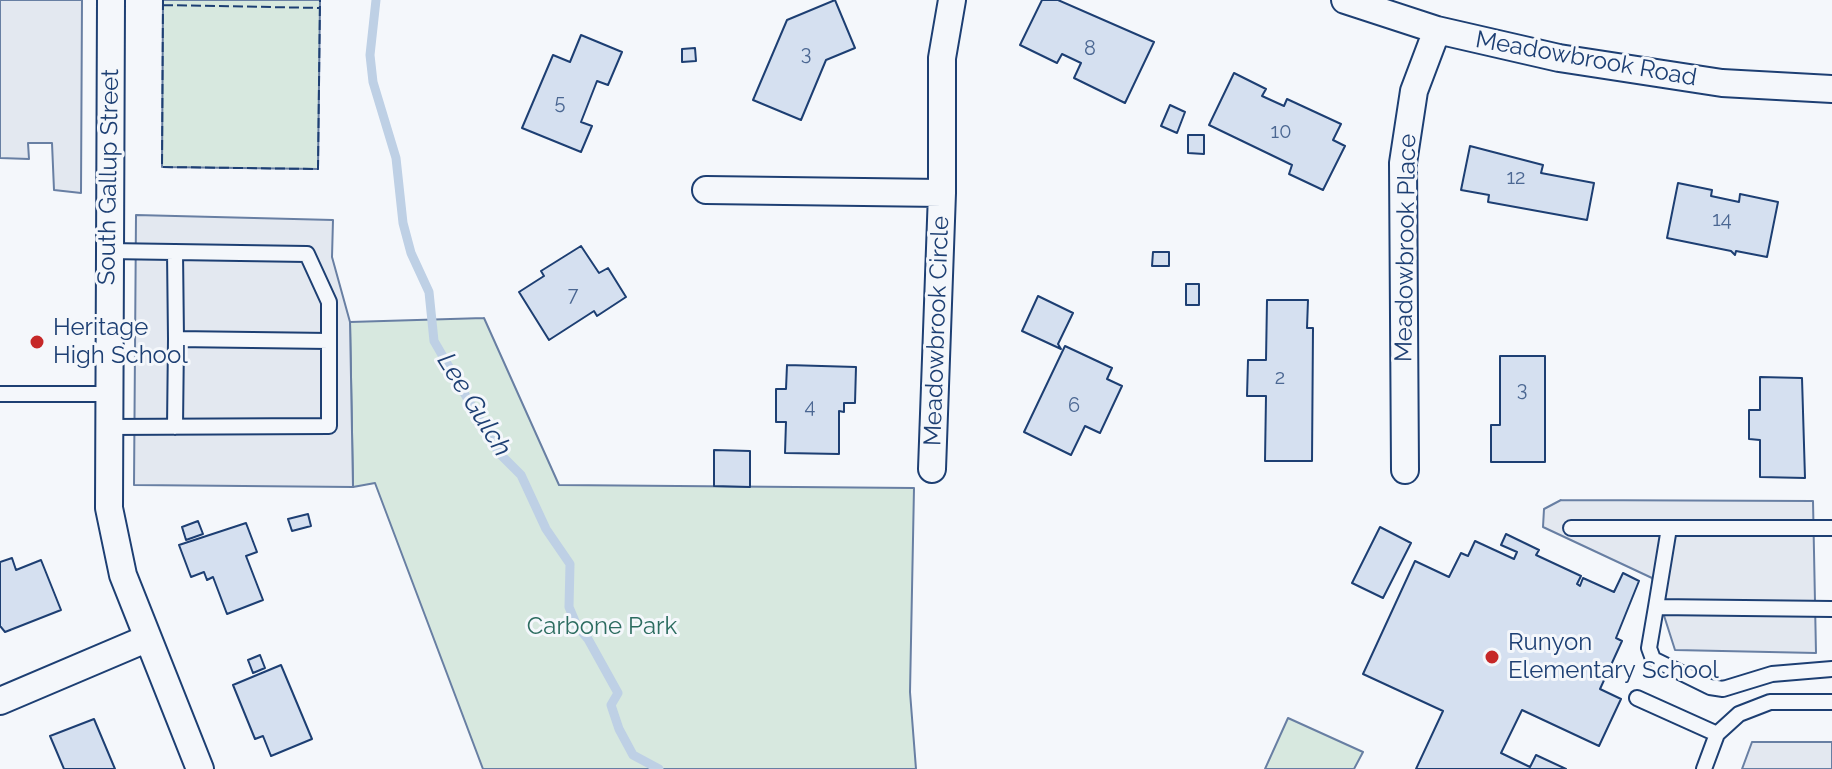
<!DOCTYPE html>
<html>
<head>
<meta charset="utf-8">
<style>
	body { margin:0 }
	canvas { display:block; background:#f4f7fb }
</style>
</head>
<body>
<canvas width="1832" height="769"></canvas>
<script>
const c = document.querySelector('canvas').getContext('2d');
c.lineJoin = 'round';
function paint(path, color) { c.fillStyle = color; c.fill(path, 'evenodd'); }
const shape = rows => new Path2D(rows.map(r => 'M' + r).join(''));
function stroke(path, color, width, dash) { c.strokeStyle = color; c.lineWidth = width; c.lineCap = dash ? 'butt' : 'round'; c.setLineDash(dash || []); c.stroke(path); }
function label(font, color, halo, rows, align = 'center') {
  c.font = font + ' Raleway,sans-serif'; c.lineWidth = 6; c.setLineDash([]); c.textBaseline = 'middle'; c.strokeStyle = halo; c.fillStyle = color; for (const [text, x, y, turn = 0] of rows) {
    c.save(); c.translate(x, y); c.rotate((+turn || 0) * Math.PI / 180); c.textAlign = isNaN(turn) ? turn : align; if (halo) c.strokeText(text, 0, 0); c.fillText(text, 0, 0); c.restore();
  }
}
const green = shape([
	[163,0,320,0,318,169,162,167,163,0],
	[484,318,559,485,914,488,910,692,916,769,483,769,375,483,353,487,350,322,484,318],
	[1288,718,1363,752,1354,769,1265,769,1288,718]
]);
paint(green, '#d7e8df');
stroke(green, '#687fa3', 2);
const parking = shape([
	[0,0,82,0,81,193,54,190,52,143,28,143,29,159,0,158,0,0],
	[136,215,333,220,332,257,350,322,353,487,134,485,136,215],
	[1561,500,1813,501,1816,653,1675,650,1652,578,1543,527,1544,509,1561,500],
	[1752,742,1832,742,1832,769,1742,769,1752,742]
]);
paint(parking, '#e3e8f0');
stroke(parking, '#687fa3', 2);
stroke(shape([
	[376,0,370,55,373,82,396,158,403,223,411,253,429,292,434,341,499,453,521,475,546,529,570,564,569,607,577,626,588,639,618,693,611,705,619,729,633,755,659,769]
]), '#bed0e5', 9);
const building = shape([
	[835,0,855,48,826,60,801,120,753,100,787,20,835,0],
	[1042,0,1058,0,1154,42,1125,103,1074,78,1081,63,1062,54,1057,63,1020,45,1042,0],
	[581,35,622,52,608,85,597,81,581,122,592,126,581,152,522,128,553,55,570,62,581,35],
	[695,48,696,61,682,62,682,49,695,48],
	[1234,73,1266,89,1262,96,1284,106,1287,99,1341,124,1333,140,1345,146,1323,190,1289,174,1292,165,1209,125,1234,73],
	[1170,105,1185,112,1177,133,1161,126,1170,105],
	[1188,135,1204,135,1204,154,1188,153,1188,135],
	[1470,146,1543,165,1541,173,1594,183,1587,220,1488,202,1489,195,1461,190,1470,146],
	[1678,183,1712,190,1711,196,1739,202,1740,194,1778,202,1767,257,1736,251,1735,255,1731,251,1667,238,1678,183],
	[581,246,599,273,608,268,626,297,597,316,594,311,549,340,519,292,544,276,541,271,581,246],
	[1153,252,1169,252,1169,266,1152,266,1153,252],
	[1186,284,1199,284,1199,305,1186,305,1186,284],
	[1038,296,1073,313,1058,344,1061,349,1022,331,1038,296],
	[1267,300,1308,300,1307,328,1313,328,1312,461,1265,461,1266,396,1247,396,1248,360,1266,360,1267,300],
	[1065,346,1112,368,1107,379,1122,386,1100,433,1085,426,1071,455,1024,432,1065,346],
	[1500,356,1545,356,1545,462,1491,462,1491,425,1500,425,1500,356],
	[787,365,856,367,855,403,844,403,844,412,839,411,839,454,785,453,786,422,776,422,776,389,786,389,787,365],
	[1760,377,1802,378,1805,478,1760,477,1760,440,1749,439,1749,410,1760,410,1760,377],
	[714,450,750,451,750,487,714,486,714,450],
	[308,514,311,526,292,531,288,519,308,514],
	[198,521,203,534,186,540,182,527,198,521],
	[246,523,257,552,246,556,263,600,227,614,213,577,207,580,204,572,191,577,179,545,246,523],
	[1380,527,1411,543,1383,598,1352,583,1380,527],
	[1506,534,1539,550,1536,555,1581,576,1577,584,1580,586,1583,578,1614,592,1623,573,1639,581,1616,638,1622,641,1600,689,1621,699,1599,746,1522,710,1501,753,1530,767,1536,755,1566,769,1416,769,1443,711,1363,674,1415,561,1449,577,1461,553,1468,556,1475,541,1514,559,1517,552,1501,545,1506,534],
	[12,558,16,570,41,560,61,610,5,632,0,626,0,562,12,558],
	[260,655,265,668,253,673,248,660,260,655],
	[281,665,312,739,271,756,263,736,255,739,233,685,281,665],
	[94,719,115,769,64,769,50,736,94,719]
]);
paint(building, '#d5e0f0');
stroke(building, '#1d3f73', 2);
const lane = shape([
	[175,252,176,339],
	[0,394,106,394],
	[106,427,329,426,329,302,307,254,108,251],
	[175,427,176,339,329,341],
	[1571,528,1832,528],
	[1669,528,1656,607,1832,609],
	[1656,607,1649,648,1653,659,1710,687,1723,689,1772,674,1832,669],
	[1637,698,1717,734],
	[1704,769,1717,734,1739,714,1770,702,1832,702]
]);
const street = shape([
	[111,0,109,508,123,575,200,769],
	[1345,0,1437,30,1559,58,1722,83,1832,89],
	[706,190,942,193],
	[932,469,942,193,942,58,952,0],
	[1405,470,1403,163,1414,91,1437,30],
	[0,701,146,639]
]);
stroke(lane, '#1d3f73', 18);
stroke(street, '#1d3f73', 30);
stroke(lane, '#f4f7fb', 14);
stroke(street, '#f4f7fb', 26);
stroke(shape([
	[163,0,162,167,318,169,320,0],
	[163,5,320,8]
]), '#1d3f73', 2, [10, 4]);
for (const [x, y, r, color] of [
	[37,342,8,"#c62828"],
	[1492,657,8,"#c62828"]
]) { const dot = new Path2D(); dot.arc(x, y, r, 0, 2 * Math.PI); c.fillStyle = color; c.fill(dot); stroke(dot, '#f4f7fb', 3); }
label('20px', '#4b6792', null, [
	["8",1090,49],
	["3",806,54],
	["5",560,103],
	["10",1281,132],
	["12",1516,178],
	["14",1722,220],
	["7",573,295],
	["2",1280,378],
	["3",1522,390],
	["6",1074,406],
	["4",810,407]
]);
label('24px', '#1d3f73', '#f4f7fb', [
	["Meadowbrook Road",1586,59,10],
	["South Gallup Street",109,177,-89],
	["Meadowbrook Place",1406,248,-89],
	["Meadowbrook Circle",937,331,-88]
]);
label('24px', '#1d3f73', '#f4f7fb', [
	["Heritage",53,328],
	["High School",53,356],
	["Runyon",1508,643],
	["Elementary School",1508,671]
], 'left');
label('24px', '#2c6c60', '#f4f7fb', [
	["Carbone Park",602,627]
]);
label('italic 26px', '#1d3f73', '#f4f7fb', [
	["Lee Gulch",474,405,58]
]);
</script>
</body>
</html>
